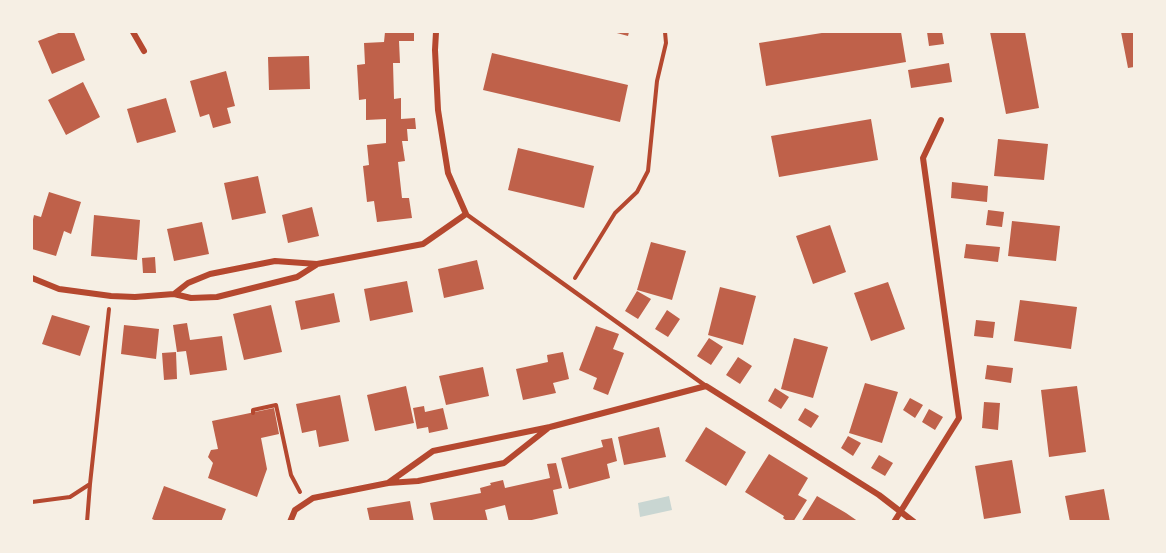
<!DOCTYPE html>
<html>
<head>
<meta charset="utf-8">
<style>
	body { margin:0 }
	#map { position:relative; width:1166px; height:553px; overflow:hidden; background:#f6efe4; font-family:Cabin,sans-serif }
	canvas { display:block }
	.frame { position:absolute; inset:0; border:33px solid #f6efe4; pointer-events:none }
</style>
</head>
<body>
<div id="map">
<canvas width="1166" height="553"></canvas>
<div class="frame"></div>
</div>
<script>
const c = document.querySelector('canvas').getContext('2d');
c.lineJoin = 'round';
function paint(path, color) { c.fillStyle = color; c.fill(path, 'evenodd'); }
const shape = rows => new Path2D(rows.map(r => 'M' + r).join(''));
function stroke(path, color, width, dash) { c.strokeStyle = color; c.lineWidth = width; c.lineCap = dash ? 'butt' : 'round'; c.setLineDash(dash || []); c.stroke(path); }
paint(shape([
	[669,496,672,510,640,517,638,503]
]), '#c9d6d2');
paint(shape([
	[61,32,74,32,85,60,52,74,38,41],
	[385,32,414,32,414,41,399,41,400,63,393,63,394,99,401,98,401,119,415,118,416,129,407,129,408,141,402,141,405,161,398,162,402,198,409,198,412,218,377,222,374,201,367,202,363,166,369,165,367,145,386,143,386,119,366,120,366,99,359,100,357,65,365,64,364,43,384,42],
	[613,32,629,32,628,36],
	[828,32,901,32,906,62,766,86,759,43],
	[927,32,942,32,944,44,929,46],
	[990,32,1025,32,1039,108,1006,114],
	[1121,32,1134,32,1134,67,1128,68],
	[492,53,628,85,620,122,483,90],
	[309,56,310,89,269,90,268,57],
	[949,63,952,82,911,88,908,70],
	[226,71,235,106,227,108,231,123,213,128,209,114,200,117,190,81],
	[83,82,100,117,66,135,48,100],
	[166,98,176,132,137,143,127,109],
	[871,119,878,160,779,177,771,136],
	[998,139,1048,144,1044,180,994,176],
	[518,148,594,166,584,208,508,190],
	[258,176,266,213,232,220,224,183],
	[952,182,988,186,987,202,951,198],
	[49,192,81,202,71,234,64,231,56,256,32,249,32,224,34,215,41,217],
	[312,207,319,236,288,243,282,215],
	[988,210,1004,212,1002,227,986,225],
	[94,215,140,220,137,260,91,256],
	[1012,221,1060,226,1056,261,1008,256],
	[202,222,209,254,174,261,167,229],
	[830,225,846,272,813,284,796,236],
	[651,242,686,251,672,300,637,290],
	[966,244,1000,247,998,262,964,258],
	[155,257,156,273,143,273,142,258],
	[477,260,484,289,444,298,438,269],
	[407,281,413,312,370,321,364,289],
	[888,282,905,329,871,341,854,293],
	[720,287,756,296,743,345,708,335],
	[637,291,651,299,638,319,625,311],
	[334,293,340,322,301,330,295,301],
	[1020,300,1077,307,1071,349,1014,341],
	[271,305,282,352,244,360,233,314],
	[667,310,680,319,668,337,655,329],
	[52,315,90,326,80,356,42,344],
	[976,320,995,322,993,338,974,336],
	[187,323,190,340,222,336,227,370,190,375,186,351,177,352,173,325],
	[124,325,159,329,156,359,121,354],
	[596,326,619,334,613,349,624,353,608,395,593,389,597,378,579,370],
	[709,338,723,347,711,365,697,356],
	[794,338,828,347,813,398,781,389],
	[176,352,177,379,164,380,162,353],
	[563,352,569,379,553,383,556,393,523,400,516,369,548,362,547,355],
	[738,357,752,366,740,384,726,375],
	[987,365,1013,368,1011,383,985,379],
	[483,367,489,396,446,405,439,376],
	[865,383,898,392,882,443,849,433],
	[406,386,414,423,375,431,367,395],
	[1077,386,1086,452,1049,457,1041,390],
	[775,388,789,397,781,409,768,401],
	[340,395,349,441,319,447,316,430,302,433,296,404],
	[910,398,923,405,915,418,903,410],
	[984,402,1000,403,998,430,982,428],
	[424,406,425,412,443,408,448,429,429,433,428,427,417,429,413,408],
	[274,408,279,434,261,438,267,469,257,497,208,478,213,463,208,457,211,450,218,449,212,421],
	[805,408,819,416,811,428,798,420],
	[929,409,943,417,935,430,922,422],
	[659,427,666,457,624,465,618,437],
	[706,427,746,452,726,486,685,461],
	[848,436,861,443,853,456,841,448],
	[612,438,617,461,607,464,610,478,569,489,561,458,603,447,601,440],
	[769,454,808,478,798,495,807,500,793,522,788,522,783,518,784,516,745,492],
	[879,455,893,463,885,476,871,468],
	[1012,460,1021,513,984,519,975,466],
	[556,463,562,488,553,490,558,514,523,522,509,522,505,505,485,510,488,522,434,522,430,503,481,493,480,488,491,485,490,483,503,480,505,488,550,478,547,464],
	[164,486,226,509,221,522,159,522,152,519],
	[1104,489,1110,522,1070,522,1065,496],
	[817,496,846,513,859,522,801,522],
	[410,501,414,522,370,522,367,508]
]), '#bf614a');
stroke(shape([
	[575,278,615,213,637,192,648,171,657,81,666,43,665,32],
	[253,413,253,410,276,405,291,475,300,492],
	[90,484,109,309],
	[32,502,70,497,90,484,87,522]
]), '#b5482f', 4);
stroke(shape([
	[466,214,706,386]
]), '#b5482f', 4.5);
stroke(shape([
	[133,32,144,51],
	[32,278,59,289,111,296,135,297,174,294,191,298,217,297,297,277,316,265],
	[174,294,188,283,210,274,275,261,317,264,423,244,466,214,448,173,438,110,435,50,436,32],
	[388,483,433,451,550,427,706,386,879,495,914,522],
	[290,522,295,510,313,498,388,483,418,481,504,463,547,429],
	[894,522,959,418,923,158,941,120]
]), '#b5482f', 6);
</script>
</body>
</html>
